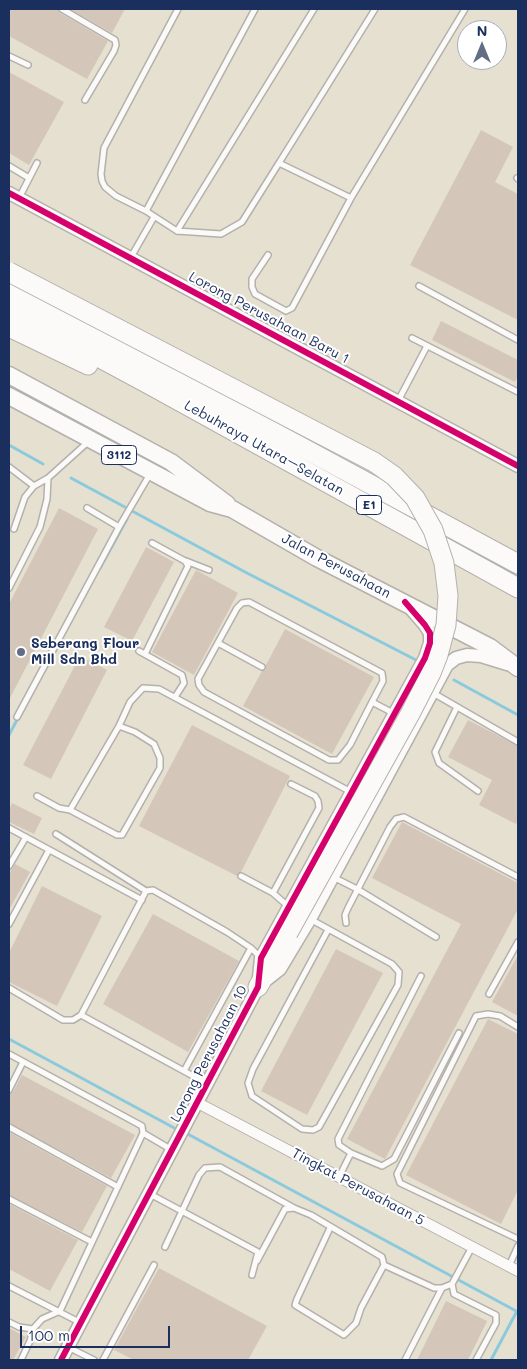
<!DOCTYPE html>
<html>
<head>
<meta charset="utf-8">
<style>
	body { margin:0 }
	#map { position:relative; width:527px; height:1369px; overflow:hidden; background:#e6e0d0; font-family:Mali,sans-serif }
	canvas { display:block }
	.frame { position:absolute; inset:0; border:10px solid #1b2f5e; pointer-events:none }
	.north { position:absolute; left:457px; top:20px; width:50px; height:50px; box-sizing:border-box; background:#fff; border:1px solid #a4acbf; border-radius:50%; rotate:0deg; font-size:14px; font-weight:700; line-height:20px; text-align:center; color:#1b2f5e }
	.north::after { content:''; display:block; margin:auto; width:18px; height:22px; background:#626d86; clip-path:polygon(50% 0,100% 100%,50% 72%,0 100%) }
	.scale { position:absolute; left:20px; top:1326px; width:150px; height:22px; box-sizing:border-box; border:2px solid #1b2f5e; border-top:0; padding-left:6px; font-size:15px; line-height:18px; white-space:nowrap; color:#1b2f5e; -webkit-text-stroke:4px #fff; paint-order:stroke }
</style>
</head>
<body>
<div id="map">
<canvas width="527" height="1369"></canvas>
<div class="frame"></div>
<div class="north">N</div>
<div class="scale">100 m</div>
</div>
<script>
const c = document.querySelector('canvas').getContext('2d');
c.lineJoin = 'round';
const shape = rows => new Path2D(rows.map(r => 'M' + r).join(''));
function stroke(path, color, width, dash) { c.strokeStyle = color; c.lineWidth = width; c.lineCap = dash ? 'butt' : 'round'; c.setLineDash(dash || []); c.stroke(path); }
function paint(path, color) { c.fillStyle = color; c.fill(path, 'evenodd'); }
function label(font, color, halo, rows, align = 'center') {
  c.font = font + ' Mali,sans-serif'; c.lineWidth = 4; c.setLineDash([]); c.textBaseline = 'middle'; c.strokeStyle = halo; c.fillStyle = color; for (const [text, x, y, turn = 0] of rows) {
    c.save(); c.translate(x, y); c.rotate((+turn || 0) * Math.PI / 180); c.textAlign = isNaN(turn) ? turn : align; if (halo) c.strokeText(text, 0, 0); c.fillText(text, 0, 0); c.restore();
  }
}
stroke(shape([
	[9,445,43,464],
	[71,478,245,572,416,660],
	[100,568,127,519],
	[454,680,518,715],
	[9,735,19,716],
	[9,1039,178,1130],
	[184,1132,518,1312],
	[491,1360,517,1311]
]), '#8bcadd', 3);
paint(shape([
	[9,9,58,9,60,13,108,41,87,79,9,36],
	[70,9,125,9,112,33],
	[9,72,64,102,29,165,9,153],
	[481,130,513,147,495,182,518,194,518,320,410,265],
	[441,321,518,360,518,376,515,382,432,340],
	[59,508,98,529,9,700,9,604],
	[146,547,174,562,132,641,104,627],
	[196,570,238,593,194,675,152,652],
	[285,629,374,677,332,754,243,706,262,671,266,669,266,665],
	[80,656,107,670,51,779,23,765],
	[468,720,518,746,518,819,516,824,479,805,492,780,448,757],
	[192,725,290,776,241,872,237,876,139,826],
	[12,803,42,818,34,834,9,822,9,810],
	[402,822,518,883,518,909,385,1159,347,1139,461,924,372,878],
	[15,864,30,872,9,910,9,874],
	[42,886,102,916,57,1006,9,982,9,953],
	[153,914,239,961,188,1052,103,1004],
	[336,949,383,973,307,1115,261,1091],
	[518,955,518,1016,492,1002],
	[488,1019,518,1034,518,1190,501,1224,406,1175],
	[22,1075,135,1135,111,1178,9,1123,9,1094,13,1092],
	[9,1132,107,1186,82,1232,9,1195],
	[9,1204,78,1240,50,1291,9,1269],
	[159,1268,267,1326,248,1360,134,1360,114,1350],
	[446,1301,487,1321,468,1360,417,1360],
	[9,1328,26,1337,13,1360,9,1360]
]), '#d4c7ba');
const service = shape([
	[62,9,115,40,116,45,114,51,85,100],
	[178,9,104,148,101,174,102,181,105,187,116,196,146,211,177,231,221,234,242,222,279,163,351,198],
	[9,56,28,65],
	[279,163,375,9],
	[9,166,29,178],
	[517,178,518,179],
	[19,198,37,163],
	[146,211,255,9],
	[177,231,314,9],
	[268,255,252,279,252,287,255,294,286,311,292,308,351,198,465,9],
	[131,257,154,217],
	[419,286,518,340],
	[412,338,518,392],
	[398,401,427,346],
	[9,467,34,486,48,478,88,442],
	[87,508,119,527],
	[14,529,25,497,34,486],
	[186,561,209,570],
	[9,588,40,527,47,499,48,478],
	[218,643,262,667],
	[139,651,182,675,184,683,175,697],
	[145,654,188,566,185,561,152,543],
	[433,693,518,742],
	[372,702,350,745,338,760,329,760,204,692,199,685,198,679,237,608,242,603,249,602,382,673,383,681,372,702,395,714],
	[457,707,435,752,439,763,478,791],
	[17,717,119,527,150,474],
	[37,796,59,808,70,810,119,726],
	[70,810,117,835,122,835,160,768,160,758,154,744,135,732,119,726,130,702,143,688,159,689,351,792],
	[9,828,142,900],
	[56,834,146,891],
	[9,866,26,837],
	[241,876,273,893,289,907],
	[333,877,357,889,436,937],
	[273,893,319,808,318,801,315,796,291,784],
	[310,919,392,964,399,972,398,985,319,1127,313,1130,302,1129,252,1096,248,1083,253,1069,328,930],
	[346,923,345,915,348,908,390,827,396,819,404,817,518,877],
	[9,924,49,850],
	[9,988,63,1020,73,1020,81,1015,146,891,153,890,227,932,251,948,261,958],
	[489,994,518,942],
	[81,1015,206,1083],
	[518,1027,500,1016,488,1014,476,1016,397,1174,400,1183,518,1239],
	[9,1054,142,1126,143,1133,172,1150],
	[184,1071,251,948],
	[9,1090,23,1062],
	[9,1127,118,1187],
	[351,1153,339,1145,338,1139,421,976],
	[339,1177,351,1153,382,1166,394,1159,459,1033],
	[150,1194,258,1252,252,1275],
	[9,1199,92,1242],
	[165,1247,199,1175,205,1168,220,1167,294,1208],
	[472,1247,452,1284,454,1294,496,1315,496,1323,476,1360],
	[257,1261,285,1209,294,1208,311,1215,382,1257,384,1265,361,1308,356,1323,344,1335,295,1305,297,1299,330,1228],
	[384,1265,434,1288,442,1288,452,1284],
	[509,1266,518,1246],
	[9,1286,79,1322],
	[9,1322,19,1327,33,1329,42,1319,60,1311,143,1133],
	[68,1347,94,1360],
	[21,1360,30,1341,33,1329],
	[103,1360,154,1265],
	[405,1360,442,1288]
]);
const minor = shape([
	[198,1103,518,1271]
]);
const tertiary = shape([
	[9,193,518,466],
	[266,980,280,969,310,919,447,665,456,658,467,655,481,656,507,664],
	[61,1360,258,987,261,958,425,658,430,643,430,633,425,625,412,610]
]);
const primary = shape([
	[9,375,171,462,227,504],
	[9,396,210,503,232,509,317,558,490,647,518,668]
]);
const motorway = shape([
	[9,289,518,564],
	[9,309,152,386,518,588],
	[9,327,88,365],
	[258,987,288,933]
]);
stroke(service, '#b3b1ac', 8);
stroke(minor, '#b3b1ac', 12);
stroke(tertiary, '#b3b1ac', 15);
stroke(primary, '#b3b1ac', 19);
stroke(motorway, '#b3b1ac', 21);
stroke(service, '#fbfaf8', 5);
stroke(minor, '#fbfaf8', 10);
stroke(tertiary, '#fbfaf8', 12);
stroke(primary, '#fbfaf8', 16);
stroke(motorway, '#fbfaf8', 19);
const motorwayBridge = shape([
	[9,272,374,462,394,476,415,498,433,530,444,563,448,596,446,625,438,655,431,673,410,714,288,933]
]);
stroke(motorwayBridge, '#b3b1ac', 21, []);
stroke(motorwayBridge, '#fbfaf8', 19);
stroke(shape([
	[9,193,518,466],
	[61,1360,258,987,261,958,425,658,430,643,430,633,425,625,405,602]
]), '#d6006c', 6);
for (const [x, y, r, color] of [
	[21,652,5,"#626d86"]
]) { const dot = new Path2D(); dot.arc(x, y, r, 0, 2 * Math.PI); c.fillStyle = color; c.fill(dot); stroke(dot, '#fff', 2); }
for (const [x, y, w] of [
	[119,455,35],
	[369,505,25]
]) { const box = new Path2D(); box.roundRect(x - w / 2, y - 9.5, w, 19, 4); c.fillStyle = '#fff'; c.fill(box); stroke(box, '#1b2f5e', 1); }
label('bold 12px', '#1b2f5e', null, [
	["3112",119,455],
	["E1",369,505]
]);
label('14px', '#1b2f5e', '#fff', [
	["Lorong Perusahaan Baru 1",269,318,28],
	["Lebuhraya Utara–Selatan",264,448,29],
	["Jalan Perusahaan",336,566,28],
	["Lorong Perusahaan 10",209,1054,-63],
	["Tingkat Perusahaan 5",358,1187,28]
]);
label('bold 14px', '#1b2f5e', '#fff', [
	["Seberang Flour",31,644],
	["Mill Sdn Bhd",31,660]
], 'left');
</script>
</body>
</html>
